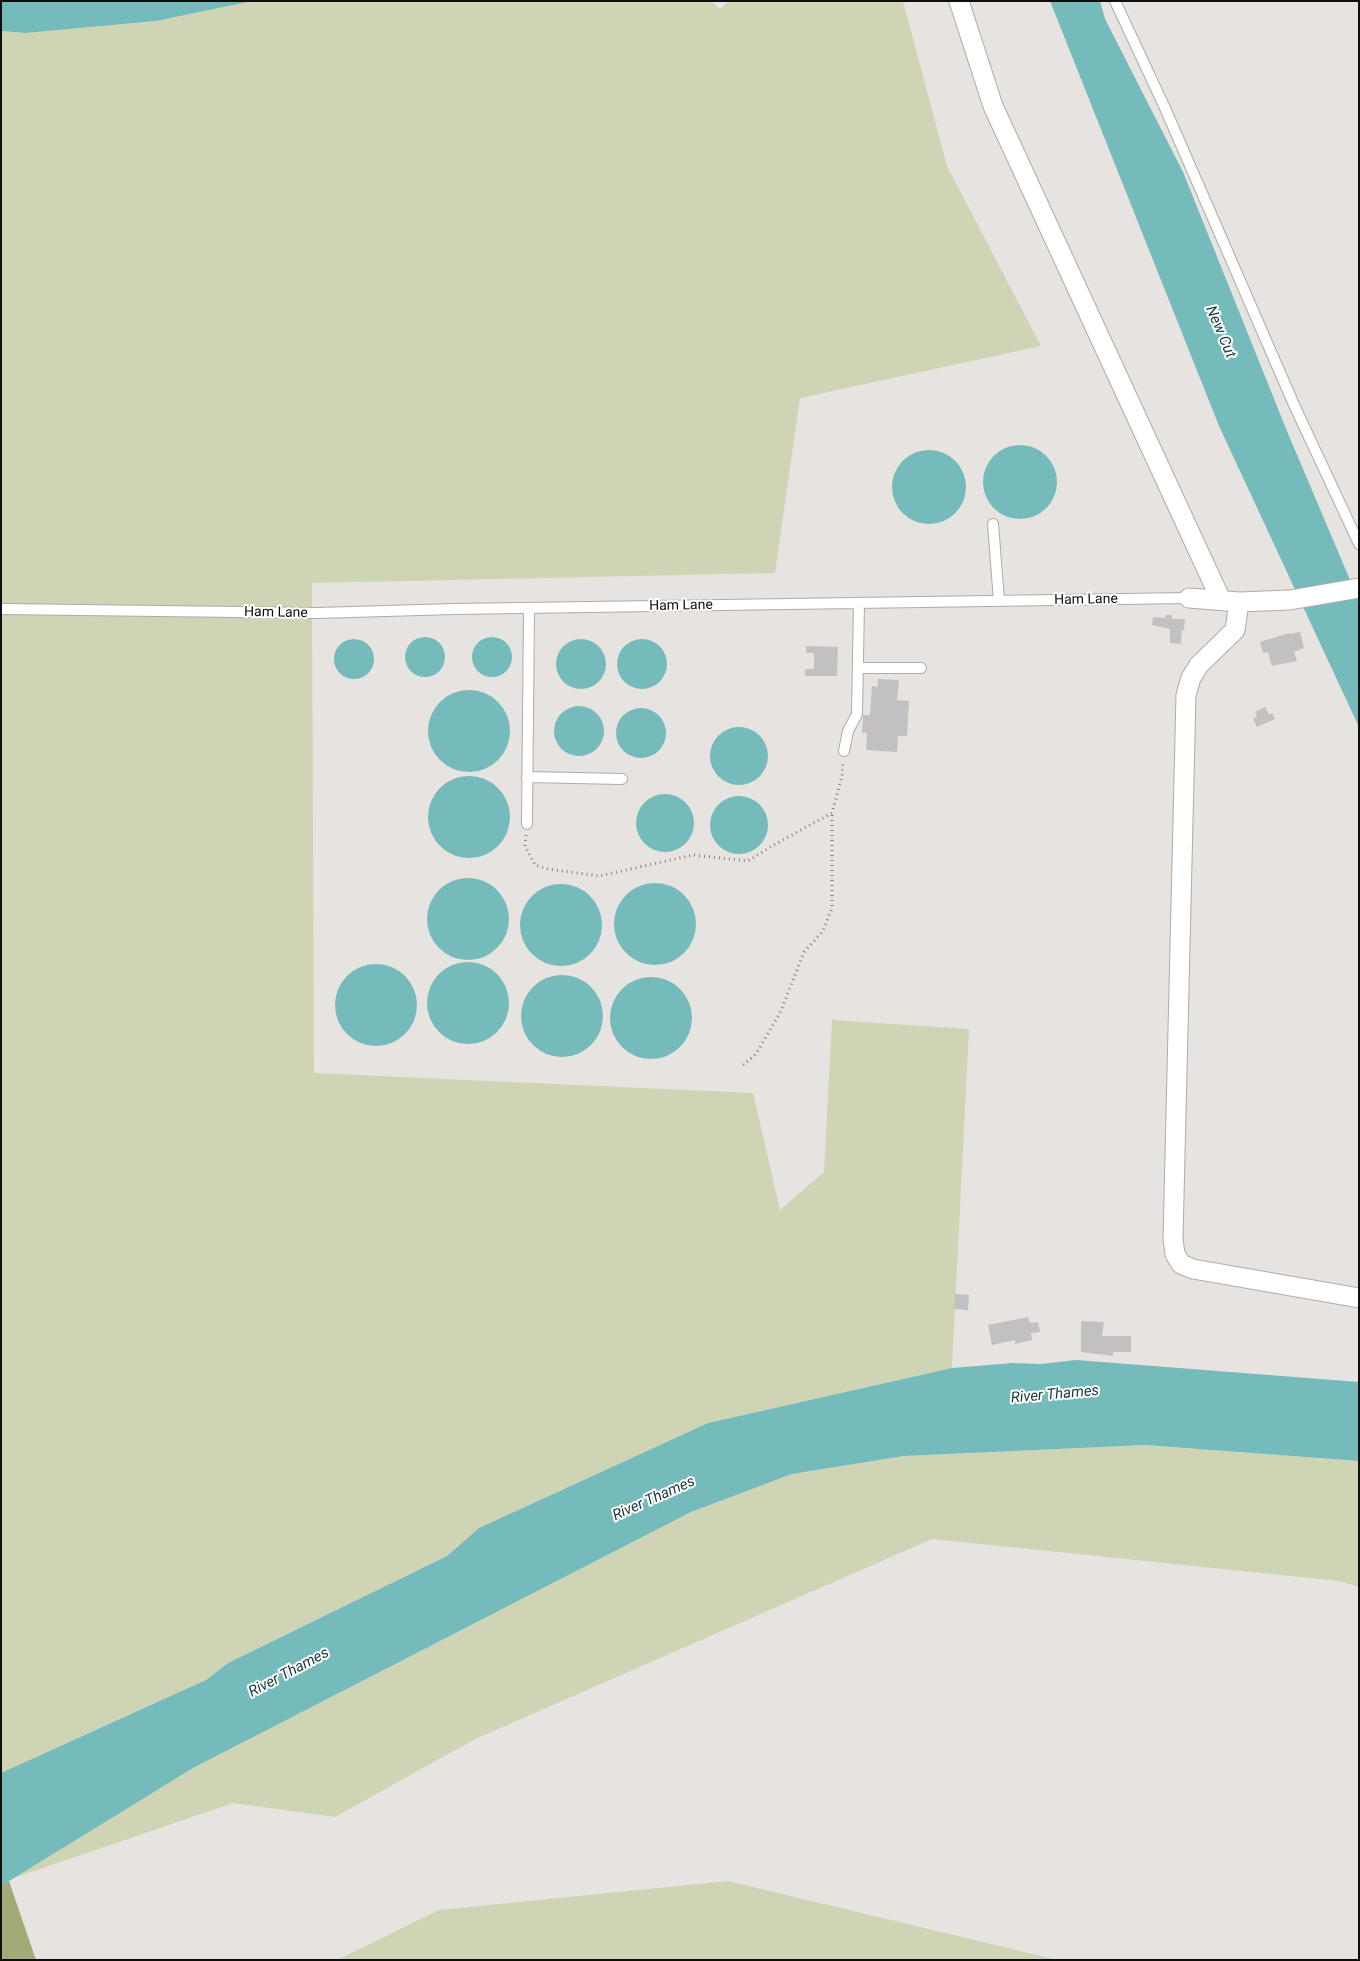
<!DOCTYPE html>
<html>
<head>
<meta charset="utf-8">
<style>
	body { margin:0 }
	#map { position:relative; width:1360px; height:1961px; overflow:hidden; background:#e6e3e1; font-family:Roboto,sans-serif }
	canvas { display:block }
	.frame { position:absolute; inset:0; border:2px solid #0f0e0d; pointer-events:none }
</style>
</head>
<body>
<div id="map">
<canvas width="1360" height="1961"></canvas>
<div class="frame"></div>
</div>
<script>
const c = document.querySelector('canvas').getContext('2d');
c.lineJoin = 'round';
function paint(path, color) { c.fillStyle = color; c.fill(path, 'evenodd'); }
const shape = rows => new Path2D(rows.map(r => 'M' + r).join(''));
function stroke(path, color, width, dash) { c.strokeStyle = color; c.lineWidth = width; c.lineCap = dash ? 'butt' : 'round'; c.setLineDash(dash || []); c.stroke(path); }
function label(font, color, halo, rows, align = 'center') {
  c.font = font + ' Roboto,sans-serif'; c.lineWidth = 4; c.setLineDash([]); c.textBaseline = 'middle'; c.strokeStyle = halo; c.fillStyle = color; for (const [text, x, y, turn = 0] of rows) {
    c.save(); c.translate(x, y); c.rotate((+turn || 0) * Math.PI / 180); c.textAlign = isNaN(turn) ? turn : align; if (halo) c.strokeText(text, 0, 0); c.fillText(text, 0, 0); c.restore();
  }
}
paint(shape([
	[267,1,711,1,720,9,729,1,903,1,947,166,1041,346,800,398,775,573,312,583,314,1073,753,1093,780,1210,824,1172,832,1020,969,1029,952,1368,708,1423,479,1528,447,1556,228,1663,206,1680,1,1773,1,31,26,33,156,21,248,2],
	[1145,1445,1359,1461,1359,1587,1339,1581,932,1539,475,1739,335,1817,233,1803,8,1880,193,1768,691,1512,792,1474,904,1456],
	[728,1881,1058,1960,337,1960,439,1910]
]), '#cfd5b4');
paint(shape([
	[9,1881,36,1960,1,1960,1,1886]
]), '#a3aa77');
paint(shape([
	[1,1,267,1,248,2,156,21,26,33,1,31],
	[1050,1,1100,1,1105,19,1183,172,1289,436,1359,601,1359,727,1219,426],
	'983 482a37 37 0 1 1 74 0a37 37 0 1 1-74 0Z',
	'892 487a37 37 0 1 1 74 0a37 37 0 1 1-74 0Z',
	'405 657a20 20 0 1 1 40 0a20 20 0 1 1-40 0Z',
	'472 657a20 20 0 1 1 40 0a20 20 0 1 1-40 0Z',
	'334 659a20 20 0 1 1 40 0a20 20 0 1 1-40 0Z',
	'617 664a25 25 0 1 1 50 0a25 25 0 1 1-50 0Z',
	'556 664a25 25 0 1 1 50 0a25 25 0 1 1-50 0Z',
	'428 731a41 41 0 1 1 82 0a41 41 0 1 1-82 0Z',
	'554 731a25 25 0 1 1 50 0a25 25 0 1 1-50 0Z',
	'616 733a25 25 0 1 1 50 0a25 25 0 1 1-50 0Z',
	'710 756a29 29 0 1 1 58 0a29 29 0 1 1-58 0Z',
	'428 817a41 41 0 1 1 82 0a41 41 0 1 1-82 0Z',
	'636 823a29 29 0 1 1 58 0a29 29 0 1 1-58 0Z',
	'710 825a29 29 0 1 1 58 0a29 29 0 1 1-58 0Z',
	'427 919a41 41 0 1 1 82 0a41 41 0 1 1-82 0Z',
	'614 924a41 41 0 1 1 82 0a41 41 0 1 1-82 0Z',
	'520 925a41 41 0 1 1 82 0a41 41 0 1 1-82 0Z',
	'427 1003a41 41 0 1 1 82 0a41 41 0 1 1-82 0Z',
	'335 1005a41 41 0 1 1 82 0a41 41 0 1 1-82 0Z',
	'521 1016a41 41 0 1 1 82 0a41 41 0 1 1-82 0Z',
	'610 1018a41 41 0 1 1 82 0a41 41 0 1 1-82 0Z',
	[1076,1360,1359,1382,1359,1461,1145,1445,904,1456,792,1474,691,1512,193,1768,1,1886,1,1773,206,1680,228,1663,447,1556,479,1528,708,1423,952,1368,1013,1363,1041,1364]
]), '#75bbbb');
paint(shape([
	[1166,615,1172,615,1172,619,1185,619,1184,630,1182,630,1181,644,1170,643,1170,629,1152,625,1153,617,1165,618],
	[1300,632,1304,648,1294,652,1297,661,1272,666,1268,652,1263,653,1260,642,1289,633,1290,634],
	[806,646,838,647,837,676,805,676,805,669,814,669,814,653,806,653],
	[878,679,899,680,897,700,909,701,907,736,898,736,897,752,866,750,867,733,862,733,863,715,870,715,872,686,878,687],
	[1265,707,1269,715,1272,713,1275,719,1257,727,1253,719,1257,716,1255,712],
	[955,1294,969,1295,968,1310,954,1309],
	[1028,1317,1030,1323,1038,1322,1040,1332,1031,1333,1032,1340,1015,1344,1015,1340,992,1345,988,1325],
	[1081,1321,1104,1322,1102,1336,1131,1336,1131,1352,1113,1352,1113,1356,1081,1352]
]), '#c3c0c1');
const service = shape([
	[1115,1,1165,108,1295,407,1359,544],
	[993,524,999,601],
	[1,609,317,613,455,609,1189,598],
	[858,668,921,668],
	[844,751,848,731,857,714,859,603],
	[527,777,622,779],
	[527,824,529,608]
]);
const minor = shape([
	[959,1,993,106,1221,600],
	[1189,598,1239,602,1290,600,1359,588],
	[1239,602,1235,630,1199,665,1191,678,1186,695,1173,1239,1175,1254,1181,1264,1193,1269,1359,1298]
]);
stroke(service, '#aeaba8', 12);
stroke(minor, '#aeaba8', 21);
stroke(shape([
	[526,835,525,846,535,865,548,869,599,876,693,855,748,861,772,846,832,813,842,776,843,762],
	[743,1065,756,1054,780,1013,804,952,823,931,832,908,832,813]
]), '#848280', 3, [1, 4]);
stroke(service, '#fff', 10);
stroke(minor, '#fff', 19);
label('14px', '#0f0e0d', '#fff', [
	["Ham Lane",1086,600,-1],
	["Ham Lane",681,606,-1],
	["Ham Lane",276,613,1]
]);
label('italic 15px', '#173a3a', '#fff', [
	["New Cut",1220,332,67],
	["River Thames",1055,1395,-5],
	["River Thames",654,1499,-24],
	["River Thames",289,1673,-28]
]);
</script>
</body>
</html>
